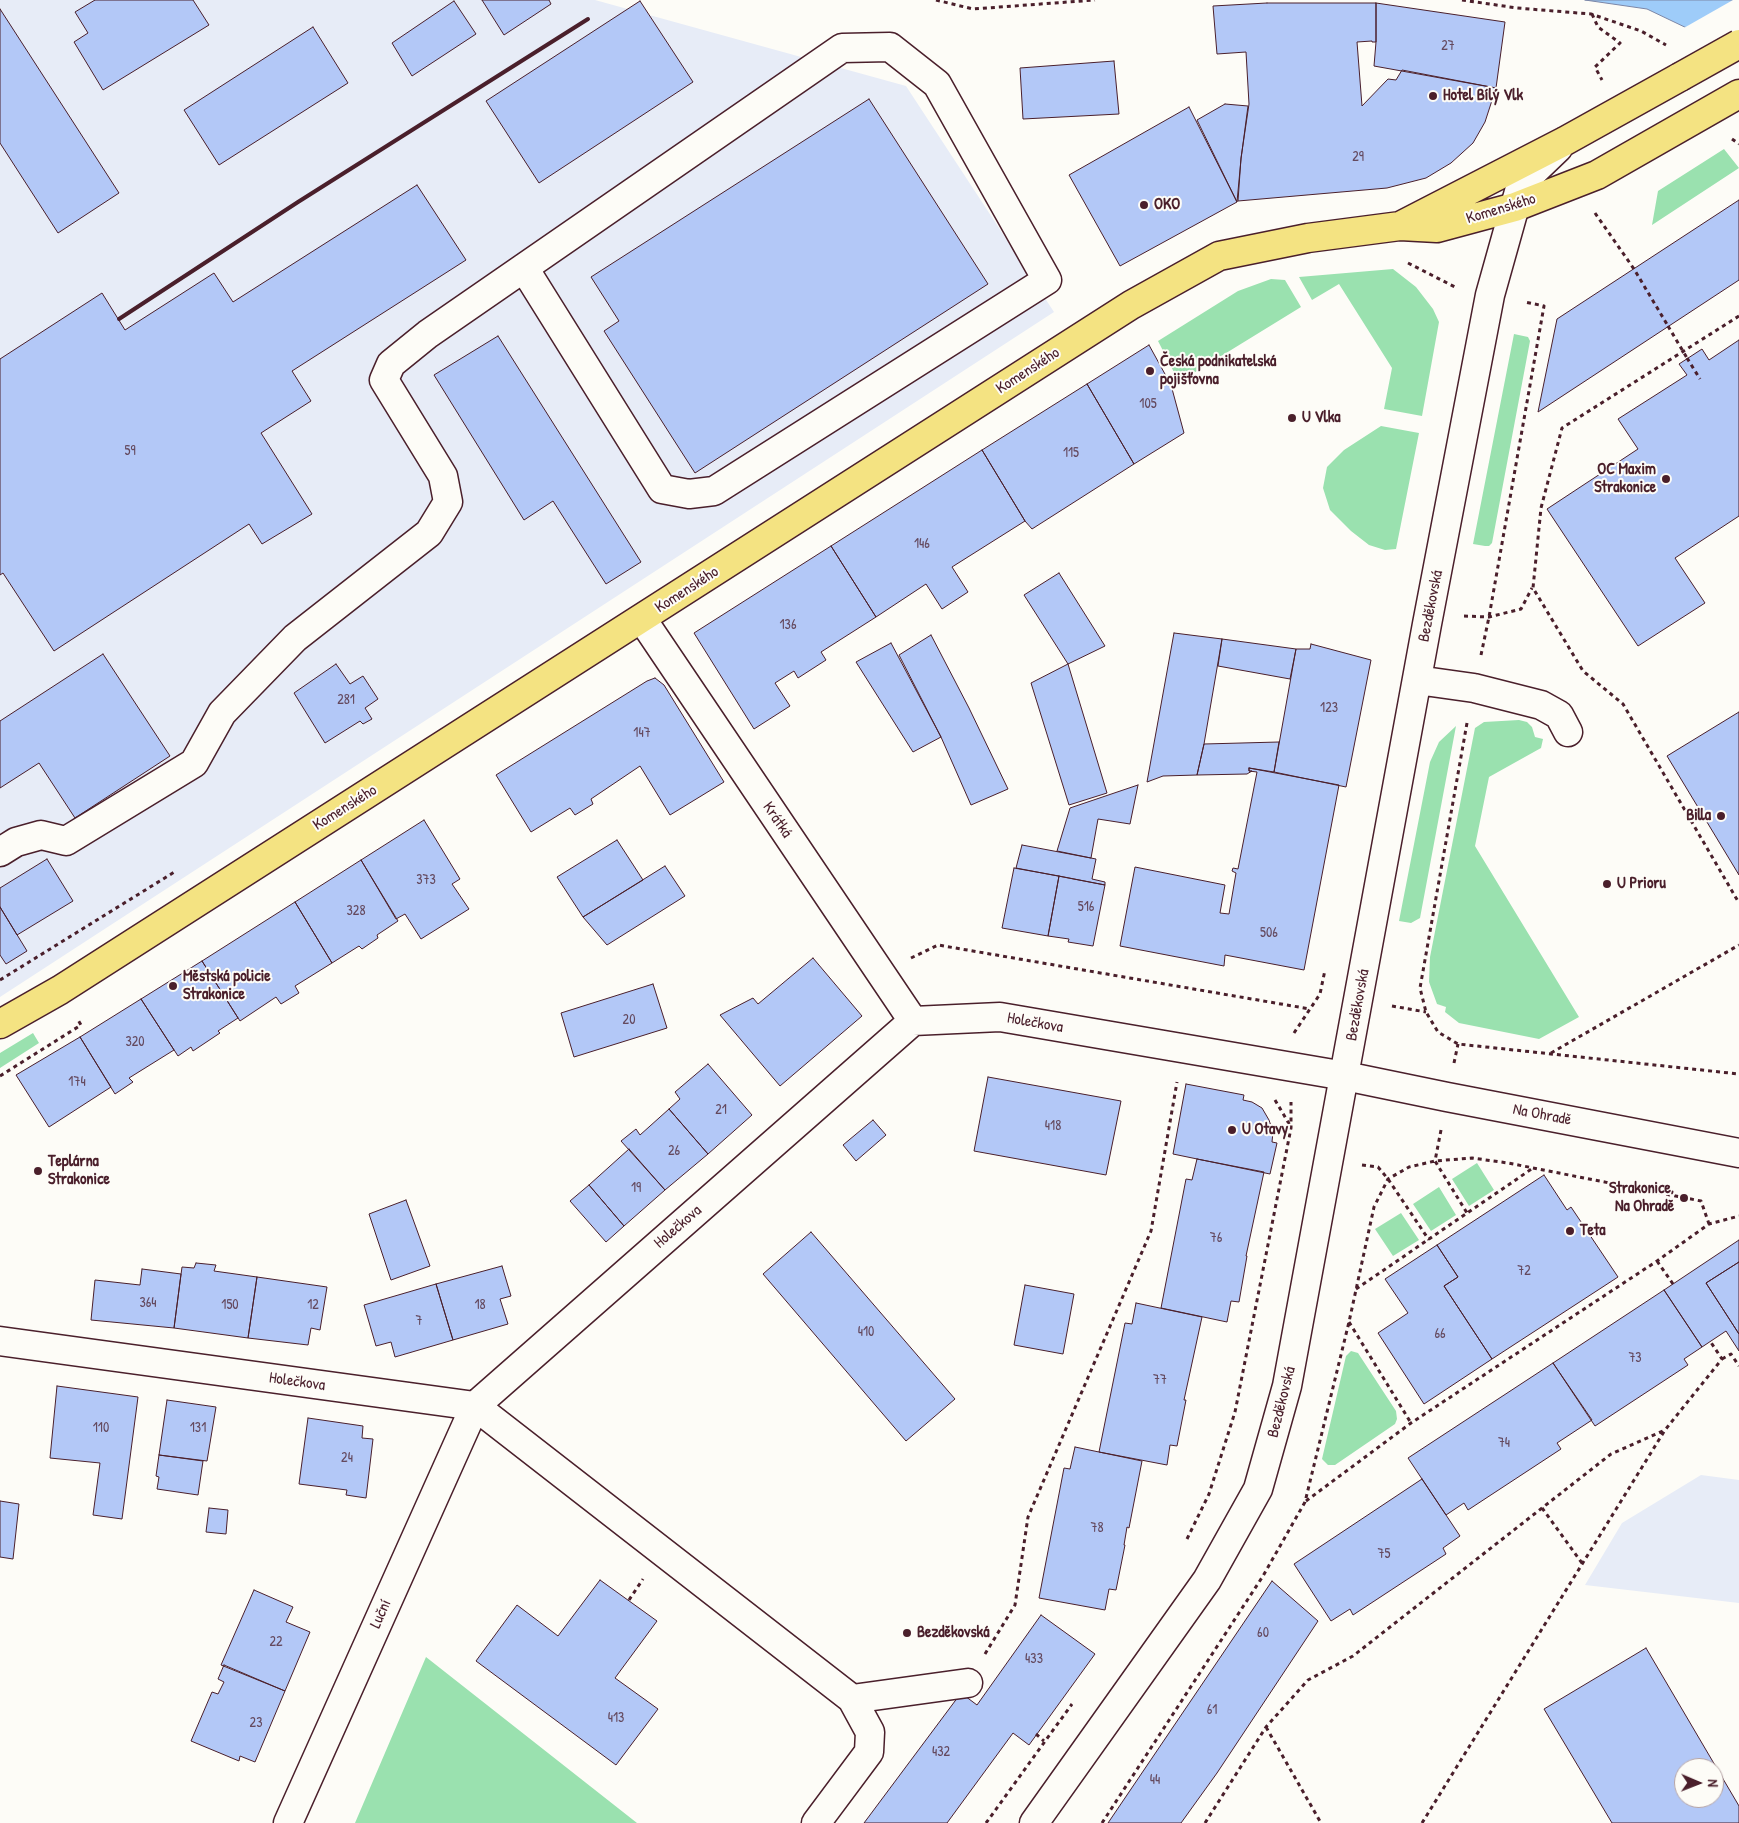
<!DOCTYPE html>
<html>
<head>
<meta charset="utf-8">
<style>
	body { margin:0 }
	#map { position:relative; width:1739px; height:1823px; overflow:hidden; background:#fdfcf7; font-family:"Patrick Hand",sans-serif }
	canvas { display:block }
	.north { position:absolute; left:1674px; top:1758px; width:50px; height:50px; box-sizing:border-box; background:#fdfcf7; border:1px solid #b5a4a5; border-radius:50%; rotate:91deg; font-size:14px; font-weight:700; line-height:20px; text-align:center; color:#4a1f2b }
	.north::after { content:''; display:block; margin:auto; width:18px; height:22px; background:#4a1f2b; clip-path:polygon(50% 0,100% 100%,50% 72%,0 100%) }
</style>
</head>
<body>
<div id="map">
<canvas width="1739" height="1823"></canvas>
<div class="north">N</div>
</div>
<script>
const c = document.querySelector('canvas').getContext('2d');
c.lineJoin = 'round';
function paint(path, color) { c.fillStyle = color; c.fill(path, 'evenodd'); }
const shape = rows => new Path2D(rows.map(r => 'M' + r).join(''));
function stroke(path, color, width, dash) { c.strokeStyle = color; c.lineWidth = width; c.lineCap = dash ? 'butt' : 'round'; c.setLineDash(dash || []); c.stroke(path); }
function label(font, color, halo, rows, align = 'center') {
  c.font = font + ' "Patrick Hand",sans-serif'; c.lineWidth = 4; c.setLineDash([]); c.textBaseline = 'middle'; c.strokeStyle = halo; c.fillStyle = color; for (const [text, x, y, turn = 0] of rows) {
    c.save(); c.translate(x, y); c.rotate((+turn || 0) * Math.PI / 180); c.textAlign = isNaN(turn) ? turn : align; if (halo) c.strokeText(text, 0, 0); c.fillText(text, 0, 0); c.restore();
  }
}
paint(shape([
	[0,0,595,0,906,86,1054,312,0,997],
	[1701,1475,1739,1480,1739,1603,1585,1585,1622,1523]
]), '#e7ecf7');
paint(shape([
	[1724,149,1739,168,1652,225,1658,191],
	[1393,269,1416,287,1433,309,1439,322,1422,416,1384,409,1392,368,1339,284,1312,300,1299,277],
	[1271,279,1285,280,1301,307,1179,382,1158,341,1238,291],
	[1514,334,1528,337,1530,341,1492,543,1489,546,1485,546,1473,544],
	[1381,426,1419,433,1396,549,1385,550,1369,545,1351,531,1330,510,1323,488,1327,467,1344,450],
	[1519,720,1527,722,1532,727,1535,737,1543,739,1541,748,1489,777,1475,846,1579,1017,1539,1039,1459,1023,1445,1012,1446,1007,1437,1004,1429,982,1430,957,1475,728,1484,722],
	[1456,726,1420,918,1411,923,1399,921,1430,762,1439,742],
	[33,1033,39,1043,0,1068,0,1053],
	[1477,1163,1494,1190,1469,1206,1452,1179],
	[1439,1187,1456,1215,1431,1231,1413,1204],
	[1401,1213,1419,1240,1393,1256,1375,1229],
	[1351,1351,1358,1353,1396,1411,1397,1419,1395,1424,1335,1465,1328,1465,1322,1459,1346,1356],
	[426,1657,637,1823,355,1823]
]), '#9ae1af');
const water = shape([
	[1585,0,1739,0,1739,53,1647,9,1585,0]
]);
paint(water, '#9eccf9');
stroke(water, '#7c87a7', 1);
paint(shape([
	[1733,0,1739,0,1739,56,1682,29]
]), '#fdfcf7');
const building = shape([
	[95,0,193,0,209,25,103,90,74,42,88,33,75,12,95,0],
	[482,0,549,0,551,4,504,35,482,0],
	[454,1,476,34,412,76,392,43,454,1],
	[640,1,693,82,539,183,486,101,640,1],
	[1267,3,1376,3,1376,42,1372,42,1372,41,1357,42,1362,106,1388,79,1396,80,1402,70,1496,88,1485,122,1473,143,1451,163,1426,178,1387,188,1238,201,1241,158,1249,104,1246,52,1217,54,1213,6,1267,3],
	[1376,3,1505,22,1496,88,1374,66,1376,42,1376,3],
	[0,9,119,193,58,233,0,143,0,9],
	[313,27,348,83,219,165,184,110,313,27],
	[1114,61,1119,114,1023,119,1020,68,1114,61],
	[869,99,988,284,695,473,604,331,619,321,591,277,869,99],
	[1225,104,1248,106,1241,159,1237,202,1197,120,1225,104],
	[1189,107,1237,202,1120,266,1069,175,1189,107],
	[417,185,466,260,292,371,311,401,261,433,312,514,262,544,249,524,54,651,3,573,0,575,0,359,102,293,125,330,214,273,233,302,417,185],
	[1739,200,1739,280,1538,412,1557,319,1739,200],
	[498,336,641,562,606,584,553,501,524,520,434,375,498,336],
	[1739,340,1739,516,1675,558,1705,603,1638,646,1547,509,1638,449,1618,419,1687,375,1679,364,1702,349,1709,360,1739,340],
	[1149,345,1171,385,1184,433,1134,464,1087,384,1149,345],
	[1087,384,1134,464,1032,529,1025,521,982,450,1087,384],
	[982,450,1025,521,952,567,968,592,942,609,926,584,876,617,831,546,982,450],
	[831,546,876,617,821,652,826,660,798,678,794,671,775,683,790,706,754,729,694,633,831,546],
	[1059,573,1105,646,1068,664,1024,595,1059,573],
	[1174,633,1222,639,1204,744,1197,775,1163,776,1147,782,1174,633],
	[931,635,969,708,1008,789,971,805,941,737,899,655,931,635],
	[1222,639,1296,649,1290,679,1218,666,1222,639],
	[891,643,941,737,913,752,856,662,891,643],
	[1311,644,1371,660,1346,787,1274,772,1296,649,1310,649,1311,644],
	[103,654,170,756,75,818,39,763,0,788,0,721,103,654],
	[336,664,350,684,363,676,378,699,365,708,372,719,363,724,360,721,325,743,294,693,336,664],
	[1068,664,1107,793,1069,805,1031,683,1068,664],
	[655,678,664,685,724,782,670,815,640,766,591,799,593,804,575,815,570,808,531,832,496,775,647,681,655,678],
	[1739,712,1739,875,1667,756,1739,712],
	[1279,742,1274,772,1249,768,1249,771,1252,771,1247,774,1197,775,1204,744,1279,742],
	[1249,768,1339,785,1304,970,1225,955,1224,966,1120,946,1135,867,1225,885,1220,913,1229,914,1236,873,1232,871,1233,868,1238,869,1257,772,1249,771,1249,768],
	[1138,785,1130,824,1098,819,1091,858,1057,851,1070,808,1138,785],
	[424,820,460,879,452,884,469,909,421,939,405,914,396,919,361,860,424,820],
	[617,840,643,880,583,917,557,877,617,840],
	[1022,845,1096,859,1092,879,1105,882,1105,885,1016,868,1022,845],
	[47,859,73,901,17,935,0,907,0,888,47,859],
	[361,860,398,921,377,935,378,938,362,949,359,946,332,963,295,902,361,860],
	[665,866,685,896,607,945,583,917,665,866],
	[1014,868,1059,876,1048,936,1002,928,1014,868],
	[1059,876,1105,885,1093,946,1068,942,1069,939,1048,936,1059,876],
	[295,902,332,963,295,986,299,993,281,1004,276,997,240,1021,202,961,295,902],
	[0,907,27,951,6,964,0,955,0,907],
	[813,958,862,1016,780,1086,720,1015,753,998,758,1004,813,958],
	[202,961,238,1018,218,1031,220,1033,193,1051,191,1047,178,1056,141,999,202,961],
	[653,984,667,1028,574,1057,561,1013,653,984],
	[141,999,174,1050,129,1078,133,1082,115,1094,80,1037,141,999],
	[80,1037,111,1087,49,1127,16,1075,80,1037],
	[708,1064,752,1115,708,1154,669,1109,680,1099,675,1092,708,1064],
	[988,1077,1121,1101,1106,1175,974,1151,988,1077],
	[1186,1084,1244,1095,1243,1100,1252,1102,1262,1108,1269,1120,1273,1132,1272,1142,1277,1143,1270,1174,1173,1154,1186,1084],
	[669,1109,708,1154,665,1190,621,1141,636,1129,640,1135,669,1109],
	[873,1120,886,1135,856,1161,843,1145,873,1120],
	[629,1149,665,1190,624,1226,589,1185,629,1149],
	[1197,1159,1264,1172,1246,1256,1247,1256,1239,1302,1231,1301,1227,1322,1161,1308,1186,1179,1192,1180,1197,1159],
	[1544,1175,1567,1210,1571,1207,1618,1277,1492,1359,1444,1286,1458,1277,1437,1245,1544,1175],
	[589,1185,624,1226,606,1242,570,1201,589,1185],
	[406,1200,430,1266,391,1280,369,1214,406,1200],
	[811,1232,955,1399,906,1441,763,1274,811,1232],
	[1739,1240,1739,1262,1706,1283,1739,1334,1739,1351,1726,1331,1702,1347,1664,1290,1739,1240],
	[1437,1245,1458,1277,1444,1286,1492,1359,1424,1404,1378,1333,1408,1313,1385,1279,1437,1245],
	[1739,1262,1739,1334,1706,1283,1739,1262],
	[196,1263,216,1265,214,1271,257,1277,248,1338,174,1328,182,1267,194,1268,196,1263],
	[502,1266,511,1296,500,1299,508,1324,453,1340,436,1284,502,1266],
	[142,1269,181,1274,174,1328,91,1320,95,1280,140,1285,142,1269],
	[257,1277,327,1287,320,1330,311,1328,308,1345,248,1338,257,1277],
	[436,1284,453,1340,395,1357,391,1342,376,1346,364,1305,436,1284],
	[1025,1285,1074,1294,1063,1354,1014,1345,1025,1285],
	[1664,1290,1702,1347,1684,1359,1688,1365,1595,1426,1553,1363,1664,1290],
	[1136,1303,1202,1317,1184,1400,1186,1400,1177,1446,1170,1445,1167,1465,1099,1452,1125,1323,1132,1324,1136,1303],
	[1553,1363,1592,1420,1557,1443,1561,1449,1468,1510,1464,1503,1446,1515,1408,1458,1553,1363],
	[57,1386,138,1397,122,1519,93,1515,100,1463,50,1458,57,1386],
	[167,1400,216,1407,207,1461,159,1455,167,1400],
	[308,1418,363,1426,362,1438,373,1439,366,1498,346,1495,347,1490,299,1484,308,1418],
	[1075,1447,1142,1461,1129,1528,1127,1527,1124,1545,1125,1545,1116,1590,1109,1589,1105,1610,1039,1598,1064,1468,1070,1469,1075,1447],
	[159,1455,203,1461,198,1495,157,1489,159,1477,156,1476,159,1455],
	[1422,1479,1460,1536,1443,1548,1446,1554,1353,1615,1350,1609,1331,1621,1294,1564,1422,1479],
	[0,1501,19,1504,13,1559,0,1557,0,1501],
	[209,1508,228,1510,226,1534,206,1532,209,1508],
	[600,1580,657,1621,615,1678,658,1709,616,1765,476,1661,517,1605,558,1636,600,1580],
	[1272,1581,1318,1621,1217,1773,1181,1823,1108,1823,1272,1581],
	[254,1590,293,1607,286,1622,310,1632,285,1691,221,1665,254,1590],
	[1041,1615,1095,1654,1029,1745,1013,1733,947,1823,864,1823,961,1693,977,1705,1041,1615],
	[1646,1648,1739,1806,1739,1823,1612,1823,1544,1709,1646,1648],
	[1684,1768,1714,1768,1714,1798,1684,1798,1684,1768],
	[224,1665,285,1691,255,1762,240,1756,239,1761,191,1741,212,1692,218,1694,224,1682,218,1679,224,1665]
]);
paint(building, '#b3c8f7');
stroke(building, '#4a1f2b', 1);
const minor = shape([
	[642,619,913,1021],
	[1417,680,1474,688,1541,705,1559,715,1568,732],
	[0,852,16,842,41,835,66,841,194,763,222,713,295,638,429,533,448,502,443,476,384,380,391,364,428,334,842,48,890,47,937,84,1047,280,714,491,689,494,662,489,524,268],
	[0,1341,475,1406],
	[475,1406,852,1699,870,1732,869,1752,816,1823],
	[852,1699,968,1683],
	[288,1823,475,1406,913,1021,1000,1017,1345,1076,1447,1097,1739,1153],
	[1034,1823,1207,1580,1258,1489,1287,1386,1427,624,1490,295,1520,188,1533,172,1558,148]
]);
const major = shape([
	[1402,225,1565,141,1680,77],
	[0,1024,60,990,1131,305,1219,256,1308,238,1400,226,1437,228,1515,207,1597,175,1739,94]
]);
stroke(minor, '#4a1f2b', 31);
stroke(major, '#4a1f2b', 31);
stroke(shape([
	[936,0,973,9,1095,0],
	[1462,0,1517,8,1591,14,1641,31,1666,45],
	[1592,14,1598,27,1620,43,1595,67,1602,80],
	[1732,139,1739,144],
	[1595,213,1634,269,1668,326],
	[1408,263,1455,287],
	[1739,316,1562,428,1541,508,1533,588,1583,671,1623,704,1739,903],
	[1687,358,1700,379],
	[1464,616,1489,617,1521,609,1532,588],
	[1481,655,1489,617,1544,306,1525,302],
	[1467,723,1420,988,1426,1012,1438,1032,1458,1044,1739,1074],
	[911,958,938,945,1310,1009],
	[0,980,176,871],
	[1392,1006,1426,1012],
	[1294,1033,1320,994,1325,970],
	[1551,1053,1739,945],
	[1454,1063,1458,1044],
	[0,1076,81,1025,78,1020],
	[1275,1100,1291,1127],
	[1441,1130,1435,1161,1467,1213],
	[1362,1165,1378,1167,1388,1179,1429,1240],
	[1657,1261,1673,1284],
	[1356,1289,1533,1168],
	[1349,1322,1411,1423],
	[1722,1359,1731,1354,1739,1366],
	[1306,1501,1411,1423,1657,1261,1709,1224,1739,1216],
	[1542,1508,1582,1563],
	[1187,1539,1209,1494,1235,1412,1291,1128,1291,1102],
	[629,1600,643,1579],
	[985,1654,1015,1605,1028,1517,1151,1231,1177,1082],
	[1266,1727,1321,1823],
	[1036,1734,1044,1741],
	[986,1823,1072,1704],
	[1102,1823,1263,1576,1305,1502,1349,1322,1374,1207,1388,1179,1409,1167,1435,1161,1472,1158,1508,1163,1701,1201,1709,1224],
	[1205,1823,1266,1727,1308,1680,1353,1656,1611,1454,1665,1430],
	[1422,1823,1665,1430,1722,1359,1710,1341]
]), '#4a1f2b', 3, [4, 4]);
stroke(minor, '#fdfcf7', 28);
stroke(major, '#f4e382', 28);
stroke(shape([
	[119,319,298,202,588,19]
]), '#4a1f2b', 4);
const majorBridge = shape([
	[1680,77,1739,44]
]);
stroke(majorBridge, '#4a1f2b', 31, []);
stroke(shape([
	[1668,326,1687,358]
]), '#4a1f2b', 3, [4, 4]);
stroke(majorBridge, '#f4e382', 28);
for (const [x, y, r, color] of [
	[1433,96,5,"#4a1f2b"],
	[1144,205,5,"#4a1f2b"],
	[1150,371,5,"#4a1f2b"],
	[1292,418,5,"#4a1f2b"],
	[1666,479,5,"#4a1f2b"],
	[1721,816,5,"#4a1f2b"],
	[1607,884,5,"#4a1f2b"],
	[173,986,5,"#4a1f2b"],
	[1232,1130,5,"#4a1f2b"],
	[38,1171,5,"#4a1f2b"],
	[1684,1198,5,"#4a1f2b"],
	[1570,1231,5,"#4a1f2b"],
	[907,1633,5,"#4a1f2b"]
]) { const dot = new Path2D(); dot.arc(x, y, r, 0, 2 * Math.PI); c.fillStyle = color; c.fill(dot); stroke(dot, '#fdfcf7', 2); }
label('14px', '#64495e', null, [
	["27",1448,46],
	["29",1358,157],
	["105",1148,404],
	["59",130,451],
	["115",1071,453],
	["146",922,544],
	["136",788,625],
	["281",346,700],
	["123",1329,708],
	["147",642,733],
	["373",426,880],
	["516",1086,907],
	["328",356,911],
	["506",1269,933],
	["20",629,1020],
	["320",135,1042],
	["174",77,1082],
	["21",721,1110],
	["418",1053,1126],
	["26",674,1151],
	["19",636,1188],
	["76",1216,1238],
	["72",1524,1271],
	["364",148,1303],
	["150",230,1305],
	["12",313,1305],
	["18",480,1305],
	["7",419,1321],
	["410",866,1332],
	["66",1440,1334],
	["73",1635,1358],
	["77",1160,1380],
	["110",101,1428],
	["131",198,1428],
	["74",1504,1443],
	["24",347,1458],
	["78",1097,1528],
	["75",1384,1554],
	["60",1263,1633],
	["22",276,1642],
	["433",1034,1659],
	["61",1212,1710],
	["413",616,1718],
	["23",256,1723],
	["432",941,1752],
	["44",1155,1780]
]);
label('bold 16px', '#4a1f2b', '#fdfcf7', [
	["Hotel Bílý Vlk",1443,96],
	["OKO",1154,205],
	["Česká podnikatelská",1160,362],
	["pojišťovna",1160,380],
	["U Vlka",1302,418],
	["OC Maxim",1656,470,"right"],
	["Strakonice",1656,488,"right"],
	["Billa",1711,816,"right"],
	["U Prioru",1617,884],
	["Městská policie",183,977],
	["Strakonice",183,995],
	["U Otavy",1242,1130],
	["Teplárna",48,1162],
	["Strakonice",48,1180],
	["Strakonice,",1674,1189,"right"],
	["Na Ohradě",1674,1207,"right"],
	["Teta",1580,1231],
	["Bezděkovská",917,1633]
], 'left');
label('16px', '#4a1f2b', '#fdfcf7', [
	["Komenského",1501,209,-17],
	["Komenského",1028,371,-33],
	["Komenského",687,590,-33],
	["Bezděkovská",1431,606,-79],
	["Komenského",345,808,-32],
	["Krátká",777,820,56],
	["Bezděkovská",1358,1005,-80],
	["Holečkova",1035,1023,10],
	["Na Ohradě",1542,1115,11],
	["Holečkova",678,1227,-41],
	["Holečkova",297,1382,8],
	["Bezděkovská",1282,1402,-76],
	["Luční",381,1614,-66]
]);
</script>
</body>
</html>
